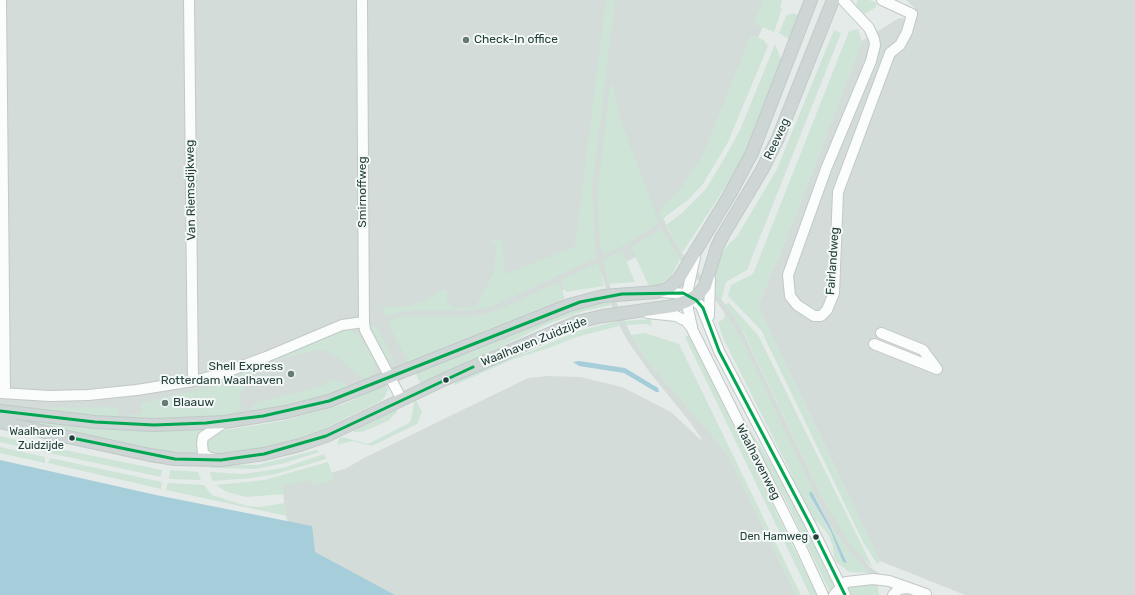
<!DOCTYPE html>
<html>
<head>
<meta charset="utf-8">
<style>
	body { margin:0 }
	canvas { display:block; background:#e5ebe9 }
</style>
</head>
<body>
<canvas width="1135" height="595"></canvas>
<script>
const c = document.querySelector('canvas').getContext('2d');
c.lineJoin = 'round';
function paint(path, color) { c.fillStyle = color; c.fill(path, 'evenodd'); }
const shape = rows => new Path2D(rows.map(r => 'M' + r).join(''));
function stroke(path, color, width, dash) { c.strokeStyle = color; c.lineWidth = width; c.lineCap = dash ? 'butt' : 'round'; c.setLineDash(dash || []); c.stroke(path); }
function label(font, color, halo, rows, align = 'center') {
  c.font = font + ' Rubik,sans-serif'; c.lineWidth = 4; c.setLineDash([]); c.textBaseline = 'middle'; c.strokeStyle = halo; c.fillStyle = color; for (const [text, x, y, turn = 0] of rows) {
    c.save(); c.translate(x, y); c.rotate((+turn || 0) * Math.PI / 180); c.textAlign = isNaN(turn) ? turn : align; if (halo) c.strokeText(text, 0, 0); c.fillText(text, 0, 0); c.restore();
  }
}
paint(shape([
	[0,0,774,0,728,110,705,158,667,207,664,219,667,228,682,253,726,305,739,324,826,505,870,567,910,595,900,595,869,573,849,551,829,524,734,327,717,302,683,264,668,242,661,228,656,248,606,271,611,290,631,335,648,362,713,436,729,457,796,595,366,595,284,535,287,521,282,486,345,469,364,458,528,378,548,376,580,377,622,387,671,412,701,440,701,438,690,422,651,374,627,340,617,321,601,273,442,344,402,365,332,394,277,408,227,416,137,420,0,406],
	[906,0,1135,0,1135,595,965,595,880,561,758,306,796,214,862,41,899,18,916,20,915,8]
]), '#d3dcd9');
paint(shape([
	[606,0,615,0,592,188,596,258,490,307,470,310,405,311,385,316,382,307,408,307,428,299,439,291,445,290,447,291,447,302,453,308,474,307,477,304,494,272,496,243,493,243,493,240,503,239,504,274,575,247],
	[763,0,782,0,780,7,782,8,774,32,754,24],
	[858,0,869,0,877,3,876,7,865,14,856,5],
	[793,13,799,15,789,39,779,33,786,16],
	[858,29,862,41,796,214,758,306,880,561,877,564,863,542,761,330,728,296,731,285,753,274,849,31],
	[834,30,841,33,747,270,726,282,721,301,714,292,716,267,720,257,727,246,738,235,777,169],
	[751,35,764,40,768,46,728,142,703,184,689,199,661,220,658,213,681,187,703,154],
	[775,44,782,62,751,140,734,174,682,253,666,225,682,213,706,189,724,159,740,130],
	[610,86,614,86,619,115,659,223,632,241,604,255,600,246,597,195],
	[662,229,680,259,671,277,657,286,649,286,631,247],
	[622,251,635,282,609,284,603,260],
	[598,263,604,286,566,292,561,280],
	[557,283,559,283,565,298,553,305,409,364,388,324,395,318,406,316,473,316,493,312],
	[610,300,611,305,584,311,550,323,421,385,415,372,551,316],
	[728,302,758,335,873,568,850,544,826,505,743,331,726,305],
	[725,313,740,337,824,513,812,492,809,494,847,562,829,524,849,551,869,573,849,572,836,562,834,557,833,546,828,534,818,522,814,522,809,513,787,465,723,338,718,322,724,319],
	[650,319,652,326,646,324,627,325,624,321],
	[617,321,619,326,576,337,549,348,511,360,455,385,454,383,504,360,529,352,578,331],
	[369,325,377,327,396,365,385,357],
	[350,330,359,334,376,364,374,374,363,379,339,358,323,350,317,350,273,361,339,331],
	[645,333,679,344,801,595,796,595,729,457,713,436,648,362,631,335],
	[689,335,813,587,817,595,810,595,685,337],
	[253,368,240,396,241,408,236,415,137,420,30,410,29,408,117,407,119,416,141,414,141,403,243,380,241,372],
	[334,380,343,382,348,388,305,401,249,412,251,408,258,402,322,386,329,381],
	[381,386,388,387,388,390,384,398,379,402,329,426,309,439,279,448,218,455,211,454,207,449,207,439,220,431,282,421,334,407,346,403],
	[415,398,422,412,417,424,372,446,352,441,337,445,339,439,342,437,368,444,409,423,411,420],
	[396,407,397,412,388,421,362,432,354,432,352,428],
	[19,419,116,429,151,430,199,428,202,430,199,435,197,455,157,452,18,422],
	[747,425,774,468,809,533,835,585,830,592,786,501,745,426],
	[0,436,46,447,45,452,0,442],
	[0,447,45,457,45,463,0,453],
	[50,447,162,470,161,477,49,453],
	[317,450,319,452,285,463,255,469,210,468,210,464,257,465],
	[324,454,326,459,276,474,251,478,213,481,211,477,210,472,244,474,283,468],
	[50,458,162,482,161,489,48,463],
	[328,462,334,480,313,486,312,480,283,486,284,494,246,497,227,492,216,485,264,480],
	[170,470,198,472,201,480,169,479],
	[168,483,204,485,212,495,247,506,260,507,285,503,287,516,166,490],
	[877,581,879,595,849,595,846,587]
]), '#cee4d7');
paint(shape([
	[579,361,625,368,658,388,659,392,656,392,624,373,579,366,573,362],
	[0,460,156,495,312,526,315,552,395,595,0,595],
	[810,492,812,492,829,524,847,563,843,562,831,532,809,494]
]), '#a6cdda');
const minor = shape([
	[1,0,5,393],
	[189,0,193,381],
	[362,0,364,322,365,330,402,400],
	[843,0,869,28,874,39,875,45,871,61,826,169,788,275,790,296,797,305,814,316,821,316,827,310,834,293,838,192,890,53,900,45,907,32,912,14,882,0],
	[660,292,687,294,701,306,719,351,811,526,845,595],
	[648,313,676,316,686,321,691,327,799,543,823,595],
	[709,316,710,279],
	[692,327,688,309,687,294,695,257],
	[881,333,923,350,937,369],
	[874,344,937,369],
	[0,393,50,396,88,395,137,390,193,381,221,374,266,357,342,325,364,322],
	[215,459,208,457,203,453,202,443,203,437,225,422],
	[834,595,846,582,873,579,889,581,926,594],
	[893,595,899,589,908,588]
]);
const major = shape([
	[0,411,95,422,154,425,225,422,286,412,329,401,569,305,603,296,656,292,667,289,678,280,730,194,752,153,811,0],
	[0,422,150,455,175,459,221,460,264,454,300,445,326,436,445,379,577,322,603,316,673,306,687,301,699,294,705,286,717,247,723,235,762,170,778,138,833,0]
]);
stroke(minor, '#c2c8c6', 12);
stroke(major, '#c1cac8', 14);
stroke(minor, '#fbfcfc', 10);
stroke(major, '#ced6d5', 12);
stroke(shape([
	[0,411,95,422,154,425,206,423,263,416,329,401,580,302,622,294,683,293,696,300,703,308,719,351,811,526,845,595],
	[72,438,175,459,221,460,264,454,326,436,473,367]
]), '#00a651', 3);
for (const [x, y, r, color] of [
	[466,40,4,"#667b77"],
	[291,374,4,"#667b77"],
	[446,380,3.5,"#223f3a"],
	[165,403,4,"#667b77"],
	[72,438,3.5,"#223f3a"],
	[816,537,3.5,"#223f3a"]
]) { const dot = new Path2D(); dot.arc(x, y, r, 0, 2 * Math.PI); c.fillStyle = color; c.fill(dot); stroke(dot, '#f4f9f7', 1.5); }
label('11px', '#223f3a', '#f4f9f7', [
	["Waalhaven",64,432],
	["Zuidzijde",64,446],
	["Den Hamweg",808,537]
], 'right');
label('12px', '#223f3a', '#f4f9f7', [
	["Check-In office",474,40],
	["Shell Express",283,367,"right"],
	["Rotterdam Waalhaven",283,381,"right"],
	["Blaauw",173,403]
], 'left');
label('12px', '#223f3a', '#f4f9f7', [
	["Reeweg",777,139,-65],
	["Van Riemsdijkweg",191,190,-91],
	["Smirnoffweg",363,192,-90],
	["Fairlandweg",833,261,-86],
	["Waalhaven Zuidzijde",534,342,-22],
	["Waalhavenweg",758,462,63]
]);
</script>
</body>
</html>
